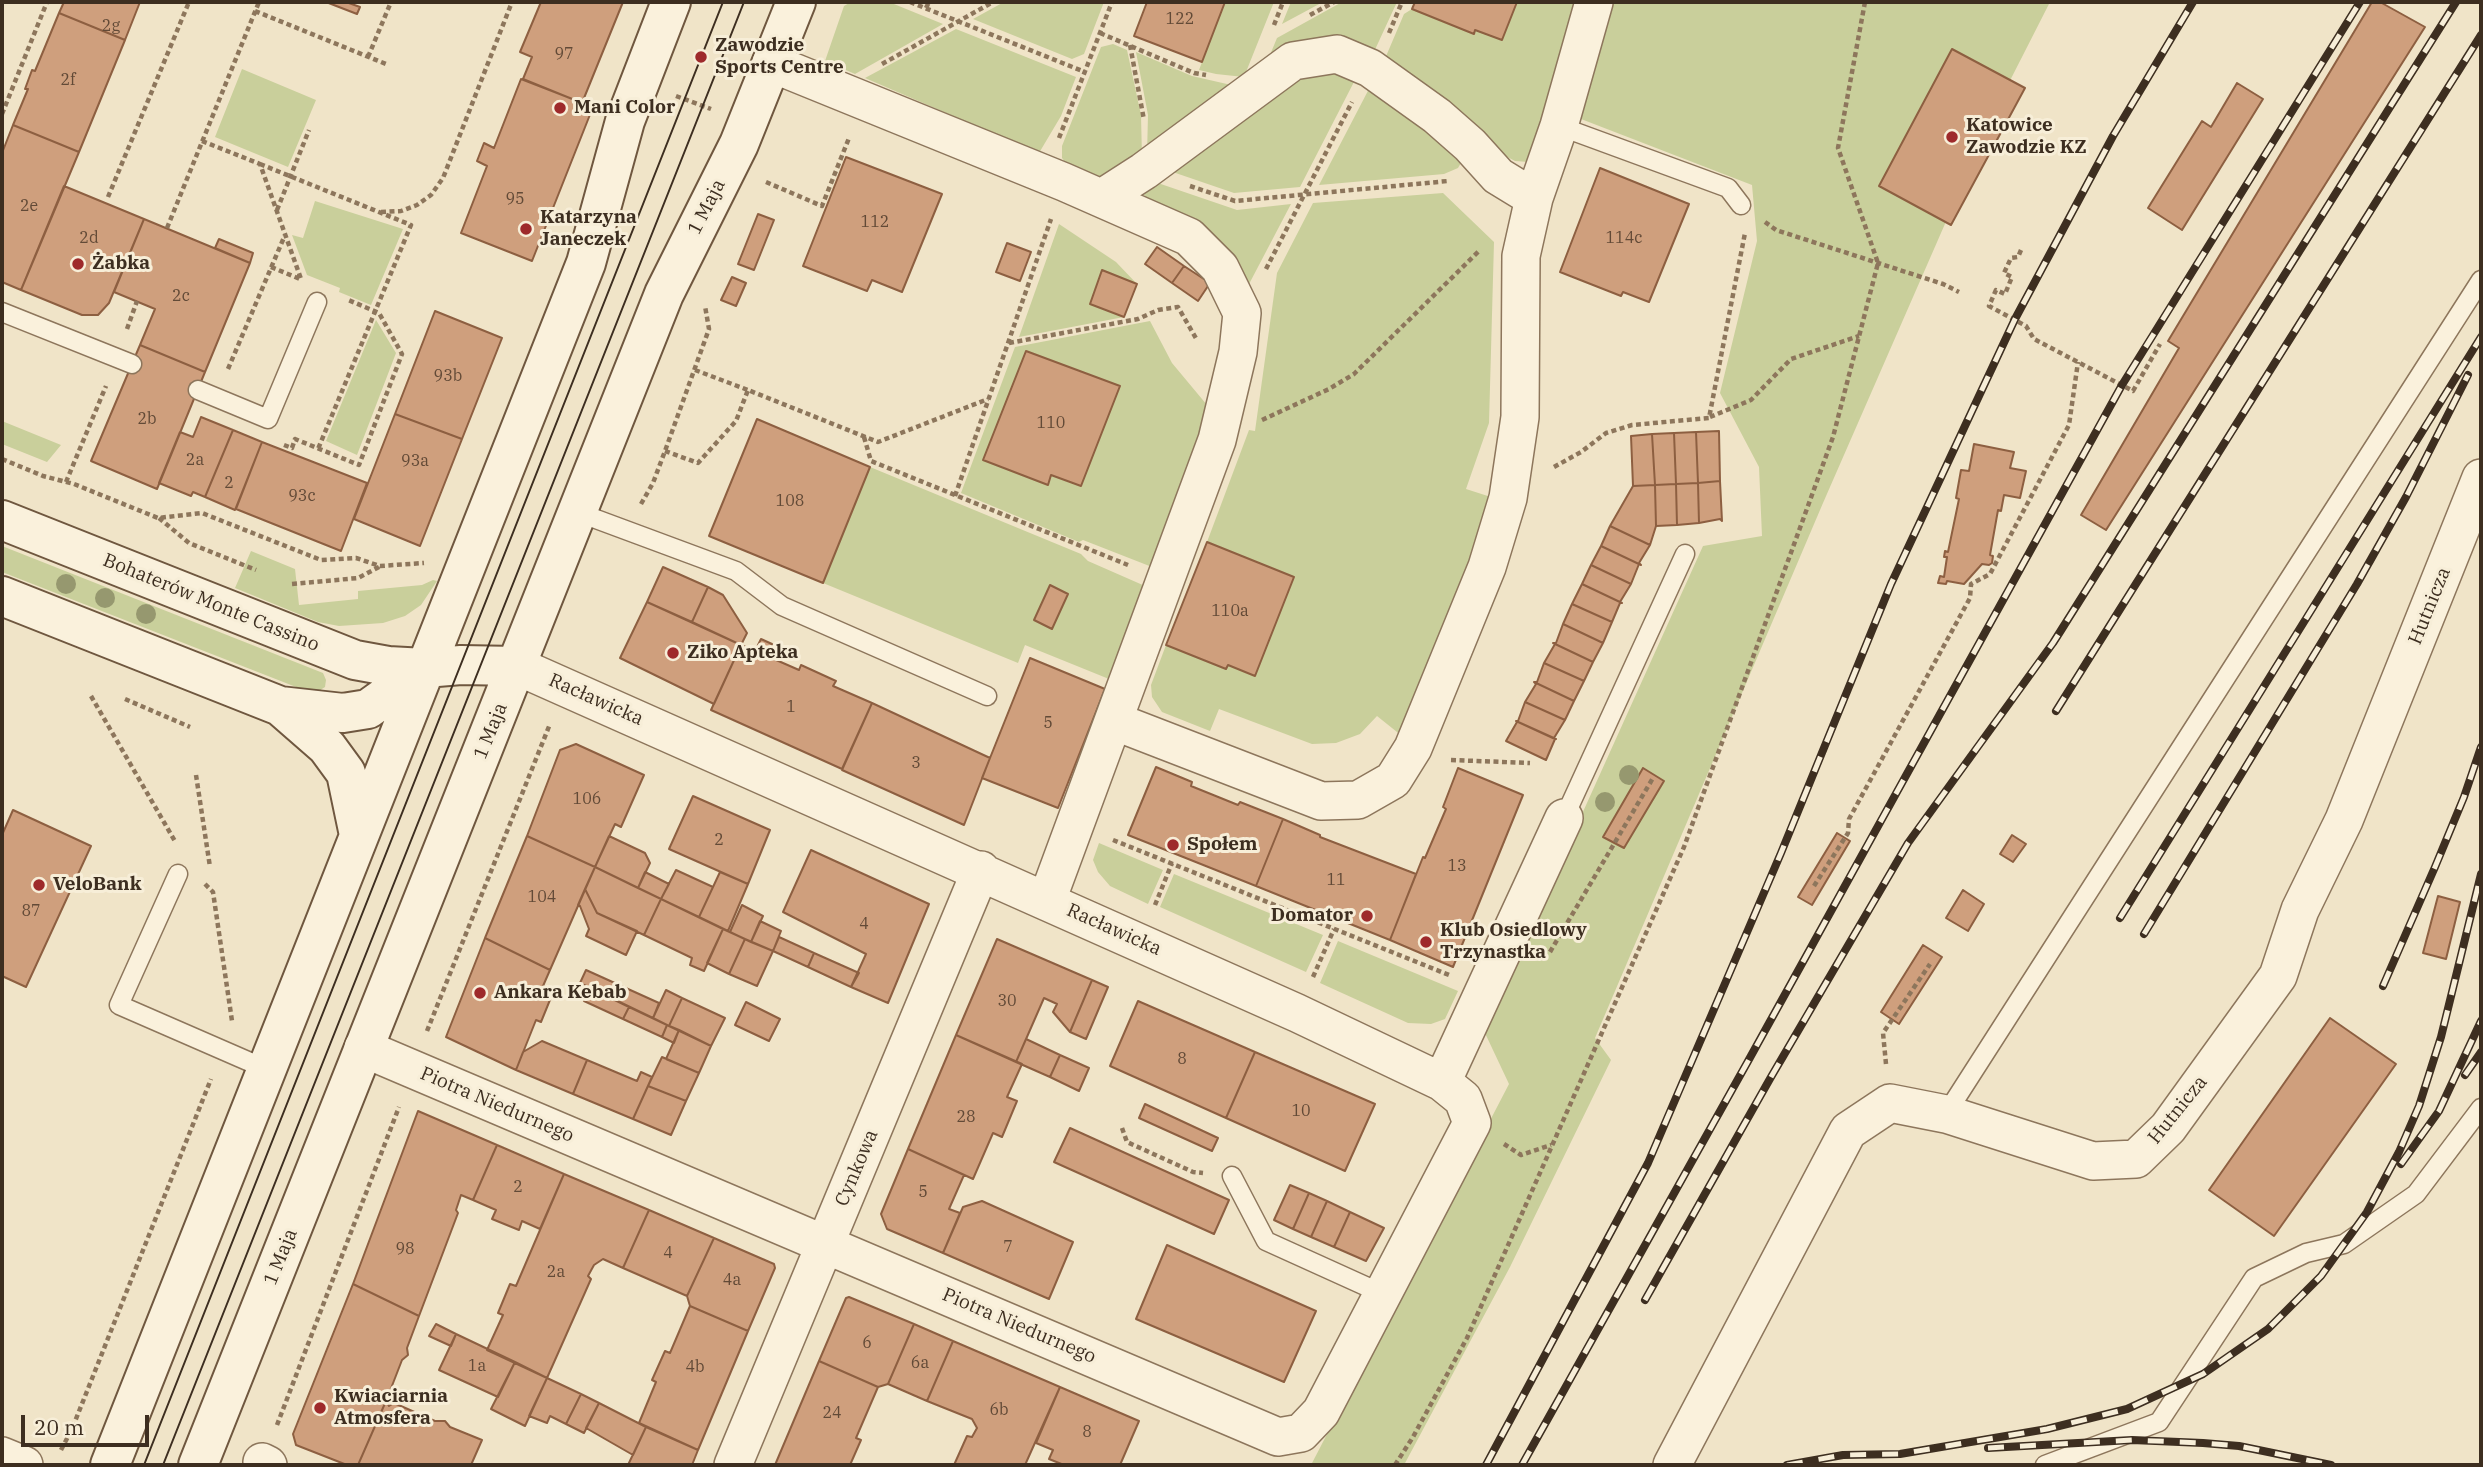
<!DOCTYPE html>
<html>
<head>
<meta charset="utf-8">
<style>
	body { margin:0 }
	#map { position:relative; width:2483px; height:1467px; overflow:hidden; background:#f0e4c8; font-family:"IBM Plex Serif",serif }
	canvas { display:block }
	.frame { position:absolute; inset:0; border:4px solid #3d2e20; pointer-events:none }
	.scale { position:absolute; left:21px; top:1415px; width:128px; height:32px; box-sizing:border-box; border:4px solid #3d2e20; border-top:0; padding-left:9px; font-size:21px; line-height:24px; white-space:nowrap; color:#3d2e20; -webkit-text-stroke:5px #f7eed8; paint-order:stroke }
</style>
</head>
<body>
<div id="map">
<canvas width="2483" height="1467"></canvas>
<div class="frame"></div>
<div class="scale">20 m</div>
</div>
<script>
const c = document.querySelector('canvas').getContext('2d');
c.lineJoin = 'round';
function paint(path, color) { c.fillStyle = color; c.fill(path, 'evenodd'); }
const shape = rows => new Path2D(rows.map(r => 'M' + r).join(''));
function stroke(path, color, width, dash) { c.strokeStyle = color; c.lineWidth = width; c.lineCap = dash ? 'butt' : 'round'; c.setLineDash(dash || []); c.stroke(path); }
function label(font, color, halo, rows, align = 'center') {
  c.font = font + ' "IBM Plex Serif",serif'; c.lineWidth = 6; c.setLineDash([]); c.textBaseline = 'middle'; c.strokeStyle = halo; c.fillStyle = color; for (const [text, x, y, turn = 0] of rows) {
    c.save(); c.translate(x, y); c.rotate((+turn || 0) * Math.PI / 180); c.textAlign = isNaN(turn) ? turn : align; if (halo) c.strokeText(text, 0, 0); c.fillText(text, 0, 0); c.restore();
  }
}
paint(shape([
	[851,2,889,2,943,24,855,74,825,61,844,6],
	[1004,2,1104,2,1084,54,1072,59,973,19],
	[1225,2,1274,2,1244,77,1216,74,1199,70],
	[1291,2,1323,2,1282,24],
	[1342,2,1397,2,1373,54,1265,67,1277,38],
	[1517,2,1582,2,1529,162,1515,161,1496,151,1384,61,1404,14,1412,9,1474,34,1475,30,1501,40],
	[1614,2,2050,2,1993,114,1823,503,1595,1038,1611,1060,1510,1267,1404,1465,1311,1465,1509,1084,1484,1031,1703,546,1762,536,1759,467,1720,393,1757,241,1752,185,1581,119],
	[956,29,1076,77,1061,116,1039,153,865,78],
	[1113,44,1127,50,1141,115,1142,158,1099,180,1068,166,1062,158,1062,146,1101,47],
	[1136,52,1192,76,1240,87,1147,155,1148,115],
	[1316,66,1356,78,1300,187,1234,193,1161,168],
	[242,69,316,100,288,167,215,137],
	[1371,85,1465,156,1458,168,1444,174,1319,185],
	[1152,181,1237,210,1291,204,1248,286,1182,215,1145,197,1141,184],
	[1443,193,1494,242,1489,423,1466,489,1494,498,1402,736,1377,716,1360,734,1336,743,1312,744,1219,709,1210,731,1162,712,1152,697,1151,685,1166,645,1226,669,1228,665,1255,675,1294,577,1207,542,1249,430,1255,431,1277,273,1313,203],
	[315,201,403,229,371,305,339,292,340,288,307,275,292,235,303,238],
	[1059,224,1116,262,1137,284,1102,270,1090,303,1124,317,1019,337],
	[376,320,396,353,357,455,326,441],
	[1150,321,1172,363,1207,405,1197,441,1152,567,1083,540,1079,542,961,493,1015,347],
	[1026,351,1051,475,1048,484],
	[2,421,61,445,47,462,2,444],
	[870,467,1081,554,1088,561,1145,586,1109,679,1025,645,1018,663,823,583],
	[1050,586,1068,594,1052,629,1034,620],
	[2,546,323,673,326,680,325,687,314,694,2,572],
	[251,551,295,569,299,605,358,599,358,591,422,585,433,580,437,581,421,605,405,616,383,623,339,626,318,622,235,588],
	[1099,843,1163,870,1148,904,1110,886,1098,872,1093,860],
	[1174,874,1323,935,1306,972,1160,907],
	[1338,941,1458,991,1445,1019,1431,1024,1408,1023,1320,983]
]), '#c9cf9b');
const building = shape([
	[64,2,140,2,125,40,59,13,64,2],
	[326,2,346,2,360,7,357,14,326,2],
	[541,2,623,2,582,103,523,79,532,57,520,52,541,2],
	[1147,2,1225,2,1202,62,1134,36,1147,2],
	[1415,2,1517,2,1502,40,1475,30,1474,34,1412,9,1415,2],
	[2372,2,2380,2,2425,27,2106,530,2081,515,2179,348,2168,341,2372,2],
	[59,13,125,40,79,152,13,125,28,89,25,89,32,70,35,71,59,13],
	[1952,49,2025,88,1951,225,1879,186,1952,49],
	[521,79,593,107,532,261,461,233,487,166,477,161,484,143,494,148,521,79],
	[2237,83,2263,99,2182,230,2148,208,2202,121,2211,127,2237,83],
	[13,125,79,152,21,290,2,282,2,153,13,125],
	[846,157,942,194,902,292,872,280,867,291,803,266,846,157],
	[1600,168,1689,204,1649,302,1623,292,1621,296,1560,272,1600,168],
	[64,186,144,219,109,303,98,315,82,315,21,290,64,186],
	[758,214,774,220,754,270,738,264,758,214],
	[144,219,250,263,205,372,140,345,155,309,114,292,144,219],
	[219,239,253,253,250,263,215,248,219,239],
	[1007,243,1031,252,1020,281,996,272,1007,243],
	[1157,247,1184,266,1172,283,1145,264,1157,247],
	[1184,266,1210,283,1198,301,1172,283,1184,266],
	[1102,270,1137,284,1124,317,1090,304,1102,270],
	[732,277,746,283,736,306,721,300,732,277],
	[435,311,502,338,462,439,395,414,435,311],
	[140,345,205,372,157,489,91,461,140,345],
	[1026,351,1120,386,1081,486,1051,475,1048,485,983,460,1026,351],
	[395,414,462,439,420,546,354,519,395,414],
	[201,417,233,430,205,497,193,492,191,496,159,483,180,432,193,437,201,417],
	[757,419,870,467,823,583,709,536,757,419],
	[233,430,262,442,235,510,205,497,233,430],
	[1719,431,1720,481,1698,483,1696,432,1719,431],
	[1696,432,1698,483,1676,484,1674,433,1696,432],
	[1674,433,1676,484,1655,485,1652,434,1674,433],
	[1652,434,1655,485,1633,486,1631,436,1652,434],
	[262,442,367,483,341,551,236,509,262,442],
	[1974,444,2014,452,2010,468,2026,471,2020,498,2004,495,2001,511,1998,510,1990,555,1993,556,1992,563,1989,565,1982,564,1964,584,1947,581,1946,584,1938,583,1940,576,1944,577,1947,557,1944,557,1945,551,1948,552,1959,499,1956,498,1961,470,1969,471,1974,444],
	[1720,481,1722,521,1720,519,1699,523,1698,483,1720,481],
	[1698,483,1699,523,1677,525,1676,484,1698,483],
	[1676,484,1677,525,1656,526,1655,485,1676,484],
	[1655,485,1656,526,1650,545,1610,526,1633,486,1655,485],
	[1610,526,1650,545,1639,563,1641,565,1601,546,1610,526],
	[1207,542,1294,577,1255,676,1228,665,1226,669,1166,645,1207,542],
	[1601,546,1641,565,1639,564,1631,584,1591,565,1601,546],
	[1591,565,1631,584,1620,602,1622,603,1582,584,1591,565],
	[663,567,708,587,692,622,647,602,663,567],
	[1582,584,1622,603,1620,603,1612,622,1572,604,1582,584],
	[1050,585,1068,594,1052,629,1034,620,1050,585],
	[708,587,723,595,747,633,741,645,692,622,708,587],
	[647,602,741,645,714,704,620,658,647,602],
	[1572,604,1612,622,1603,643,1563,624,1572,604],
	[1563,624,1603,643,1593,662,1553,643,1556,643,1563,624],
	[761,639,772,644,767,656,799,670,801,665,836,681,833,686,872,703,842,769,711,710,741,645,755,651,761,639],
	[1553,643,1593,662,1584,681,1544,663,1555,644,1553,643],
	[1030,658,1105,689,1058,808,982,778,1030,658],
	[1544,663,1584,681,1574,701,1534,682,1537,682,1544,663],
	[1534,682,1574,701,1565,720,1525,702,1536,684,1534,682],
	[1525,702,1565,720,1554,738,1556,739,1516,721,1518,721,1525,702],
	[872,703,990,758,964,825,842,770,872,703],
	[1516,721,1555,739,1546,760,1506,741,1517,722,1516,721],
	[576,744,644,775,621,827,615,824,595,867,527,836,560,750,576,744],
	[1156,767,1192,782,1191,786,1238,805,1240,802,1283,819,1256,886,1128,835,1156,767],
	[1458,768,1523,795,1453,967,1390,940,1423,857,1425,858,1446,809,1443,807,1458,768],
	[1643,768,1664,781,1624,848,1603,837,1643,768],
	[693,796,770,830,748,884,669,849,693,796],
	[13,810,91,846,26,987,2,976,2,835,13,810],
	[1283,819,1320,835,1320,837,1416,874,1390,940,1256,886,1283,819],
	[1837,833,1850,841,1812,905,1798,897,1837,833],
	[2012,835,2026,844,2013,862,2000,854,2012,835],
	[527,836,595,867,550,970,485,938,527,836],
	[609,836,645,853,650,863,638,888,595,867,609,836],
	[811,850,929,904,888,1003,851,987,866,954,783,912,811,850],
	[595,867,661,899,644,935,597,913,585,889,595,867],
	[676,870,713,887,699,917,661,899,676,870],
	[645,872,669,884,661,899,638,888,645,872],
	[720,872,748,884,728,931,699,917,720,872],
	[585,889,597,913,637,931,626,955,586,936,589,929,580,906,578,905,585,889],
	[1963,890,1984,904,1968,931,1946,918,1963,890],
	[2438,896,2460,902,2446,959,2423,953,2438,896],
	[661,899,723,929,704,971,690,965,692,958,644,935,661,899],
	[742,905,763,916,751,942,730,932,742,905],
	[760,921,781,931,773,951,751,942,760,921],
	[723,929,745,939,729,974,707,963,723,929],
	[779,937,814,953,808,967,773,951,779,937],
	[485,938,550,970,543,986,554,990,541,1022,536,1020,516,1070,446,1037,485,938],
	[745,939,773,951,757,986,729,974,745,939],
	[997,939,1092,980,1070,1032,1053,1012,1057,1004,1044,998,1016,1062,956,1035,997,939],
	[1923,945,1942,957,1899,1024,1881,1012,1923,945],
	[814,953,859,973,851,987,808,967,814,953],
	[586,970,659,1003,653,1018,580,983,586,970],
	[1092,980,1108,987,1086,1039,1070,1032,1092,980],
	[590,988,629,1007,623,1019,584,1001,590,988],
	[666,990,682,998,669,1026,653,1018,666,990],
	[682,998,725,1018,711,1046,669,1026,682,998],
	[1138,1001,1255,1052,1226,1118,1110,1066,1138,1001],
	[746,1002,780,1019,769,1041,735,1025,746,1002],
	[629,1007,667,1025,662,1037,623,1019,629,1007],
	[2330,1018,2396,1064,2274,1236,2209,1190,2330,1018],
	[667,1025,679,1030,674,1043,662,1037,667,1025],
	[679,1030,711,1046,699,1073,666,1059,679,1030],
	[956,1035,1022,1064,1007,1097,1017,1101,1002,1137,993,1133,973,1179,908,1149,956,1035],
	[1026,1039,1060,1055,1050,1077,1016,1062,1026,1039],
	[542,1041,587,1060,573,1094,516,1070,523,1052,542,1041],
	[1255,1052,1375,1104,1345,1171,1226,1118,1255,1052],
	[1060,1055,1089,1068,1079,1091,1050,1077,1060,1055],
	[662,1057,699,1073,686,1101,648,1086,662,1057],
	[587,1060,637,1081,641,1072,652,1077,633,1119,573,1094,587,1060],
	[648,1086,686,1101,671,1135,633,1119,648,1086],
	[1145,1104,1218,1138,1212,1151,1139,1118,1145,1104],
	[418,1111,497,1145,473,1200,461,1195,456,1210,458,1213,419,1316,353,1284,418,1111],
	[1070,1128,1229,1200,1214,1234,1054,1162,1070,1128],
	[497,1145,564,1174,540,1229,522,1221,519,1230,492,1219,496,1210,473,1200,497,1145],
	[908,1149,964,1175,949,1209,960,1213,943,1253,887,1229,881,1214,908,1149],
	[564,1174,649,1210,623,1268,603,1259,594,1265,588,1276,591,1279,547,1378,487,1350,503,1315,498,1313,510,1284,516,1286,564,1174],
	[1290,1185,1309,1193,1293,1229,1274,1220,1290,1185],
	[1309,1193,1327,1201,1311,1237,1293,1229,1309,1193],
	[982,1201,1073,1242,1049,1299,943,1253,963,1207,982,1201],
	[1327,1201,1350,1212,1334,1247,1311,1237,1327,1201],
	[649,1210,714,1238,687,1296,623,1268,649,1210],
	[1350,1212,1384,1228,1366,1261,1334,1247,1350,1212],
	[714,1238,774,1264,775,1268,748,1331,690,1306,687,1296,714,1238],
	[1167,1245,1316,1311,1284,1382,1136,1319,1167,1245],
	[353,1284,419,1316,407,1348,408,1355,402,1360,390,1391,383,1394,386,1401,358,1465,347,1465,296,1445,293,1434,353,1284],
	[849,1297,914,1324,888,1384,878,1387,819,1361,846,1298,849,1297],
	[690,1306,748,1331,698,1450,639,1423,656,1382,652,1380,665,1351,670,1353,690,1306],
	[436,1324,456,1334,451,1346,429,1336,436,1324],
	[914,1324,953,1341,927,1401,888,1384,914,1324],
	[456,1334,515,1362,498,1397,439,1370,456,1334],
	[953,1341,1060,1387,1025,1465,954,1465,967,1436,972,1437,977,1428,972,1419,927,1401,953,1341],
	[819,1361,878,1387,856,1438,861,1440,850,1465,775,1465,819,1361],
	[515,1362,547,1378,525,1426,491,1409,515,1362],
	[547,1378,581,1394,566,1424,550,1416,547,1423,529,1416,547,1378],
	[1060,1387,1139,1421,1120,1465,1064,1465,1049,1459,1053,1450,1036,1443,1060,1387],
	[581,1394,599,1403,584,1433,566,1424,581,1394],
	[386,1401,389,1406,394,1403,435,1421,445,1421,450,1427,482,1440,471,1465,358,1465,386,1401],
	[599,1403,646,1427,633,1455,586,1428,599,1403],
	[646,1427,698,1450,692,1465,628,1465,646,1427]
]);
paint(building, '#cf9f7d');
stroke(building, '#8d5f41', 2);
const lane = shape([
	[1559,126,1728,188,1741,205],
	[2,312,132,364],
	[198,390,268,419,317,302],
	[577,512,736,571,782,606,987,696],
	[1564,818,1685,554],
	[178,874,119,1005,266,1069],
	[1946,1114,2481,280],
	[1232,1176,1266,1241,1383,1294],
	[2045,1465,2159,1422,2254,1278,2306,1253,2344,1244,2416,1194,2481,1108]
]);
const street = shape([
	[771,63,1064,182,1189,237,1220,268,1242,313,1238,352,1217,440,1047,900],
	[1102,198,1144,171,1293,61,1337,54,1370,68,1437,116,1470,145,1498,176,1534,198],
	[517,666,1297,1013,1442,1082,1564,818],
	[1114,721,1321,801,1358,800,1393,780,1413,748,1487,567,1508,498,1520,417,1521,256,1534,198,1559,126,1594,2],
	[363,1048,1278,1437,1301,1433,1321,1412,1472,1123,1463,1099,1442,1082],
	[2,1456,24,1465],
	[262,1462,268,1465],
	[733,1465,981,870],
	[1672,1465,1848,1131,1890,1103,1946,1114,2093,1161,2136,1159,2168,1128,2278,976,2300,910,2344,820,2481,478]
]);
const secondary = shape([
	[2,520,355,660,388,666,425,668,461,665,517,666],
	[2,596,280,706,343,713,368,709,425,668],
	[280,706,327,747,346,773,359,835],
	[110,1465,586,263,625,121,671,2],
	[198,1465,664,294,739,144,796,2]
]);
stroke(lane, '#8d765c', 21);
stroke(street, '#8d765c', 40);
stroke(secondary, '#6f573f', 42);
stroke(shape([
	[910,2,1085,72],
	[926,8,929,2],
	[255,11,386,64],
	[1310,15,1334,2],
	[1274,25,1283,2],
	[1100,33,1194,73,1206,75],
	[1389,33,1402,2],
	[1130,45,1144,120],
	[368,57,391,2],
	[882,64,993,2],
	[676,96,711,109],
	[2,114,47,2],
	[1059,138,1112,2],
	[202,141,260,164,301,279],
	[260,164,411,225,318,449],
	[766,182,822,206,849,138],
	[1190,186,1235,201,1448,181],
	[108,197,189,2],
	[277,210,309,130],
	[381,212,401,211,417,205,431,195,443,178,512,2],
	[1765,222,1776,230,1943,284,1959,292],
	[167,228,259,2],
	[2021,250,2018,257,2011,258,2004,273,2012,277,2005,294,1996,290,1989,306,2026,326,2034,339,2133,391,2160,344],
	[271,267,300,279],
	[1266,269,1352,102],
	[127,329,137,301],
	[1009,343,1138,319,1158,310,1178,307,1197,340],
	[228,369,285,235],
	[695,370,748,390],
	[1710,417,1751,400,1791,359,1859,336],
	[1262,420,1329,389,1354,374,1479,251],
	[864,437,871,461,1128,565],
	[284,445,292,448,295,439,359,465,402,354,379,313,346,299],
	[665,451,698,463,736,421,748,390,878,442,988,399],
	[2,459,43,476,74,484,158,518,202,513,321,560,356,558,380,566,424,563],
	[1554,467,1581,452,1606,433,1632,425,1709,418,1745,233],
	[66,482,106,386],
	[955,496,1051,219],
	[641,504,653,483,665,451,709,329,705,306],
	[159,518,189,543,256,570],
	[292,584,358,578,379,567],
	[91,696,176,843],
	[125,699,190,727],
	[1451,760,1530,763],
	[196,775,210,867],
	[1113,840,1449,975],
	[205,884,213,892,232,1021],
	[1814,886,1848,833,1849,819,1970,598,1971,584,1990,574,2069,425,2078,362],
	[1155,905,1172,863],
	[1550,952,1653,778],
	[1313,977,1334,929],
	[427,1031,550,724],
	[1886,1064,1883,1033,1930,964],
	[1122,1128,1127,1142,1193,1172,1203,1173],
	[1504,1144,1521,1155,1551,1145],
	[277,1425,399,1107],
	[61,1450,72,1429,211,1079],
	[1395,1465,1413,1437,1467,1338,1684,847,1833,437,1878,263,1838,148,1865,2]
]), '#8d765c', 4.5, [5, 3.5]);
stroke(lane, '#faf1dc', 18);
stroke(street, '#faf1dc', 37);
stroke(secondary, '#faf1dc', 38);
stroke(shape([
	[144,1465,723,2],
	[163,1465,744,2]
]), '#3d2e20', 2);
const rail = shape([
	[2056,711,2481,35],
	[2120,918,2481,337],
	[2144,934,2357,584,2406,497,2468,375],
	[2383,986,2435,867,2464,797,2481,747],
	[2465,1075,2481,1052],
	[2401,1164,2439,1111,2481,1021],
	[1645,1300,1771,1077,1908,843,2053,643,2456,2],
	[1988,1448,2132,1440,2203,1443,2239,1446,2331,1465],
	[1486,1465,1648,1163,1781,853,1891,584,2015,319,2113,136,2193,2],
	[1522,1465,1747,1063,2122,385,2360,2],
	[1787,1465,1843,1455,1900,1454,2047,1429,2127,1409,2203,1374,2268,1329,2321,1276,2367,1212,2399,1152,2419,1106,2441,1037,2481,874]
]);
stroke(rail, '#3d2e20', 8);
stroke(rail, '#f7eed8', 5, [16]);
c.fillStyle = '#96986f';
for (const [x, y] of [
	[66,584],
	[105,598],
	[146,614],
	[1629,775],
	[1605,802]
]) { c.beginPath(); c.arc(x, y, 10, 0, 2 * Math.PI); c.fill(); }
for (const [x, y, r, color] of [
	[701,57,7,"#9e2a2b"],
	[560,108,7,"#9e2a2b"],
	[1952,137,7,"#9e2a2b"],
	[526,229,7,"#9e2a2b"],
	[78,264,7,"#9e2a2b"],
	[673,653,7,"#9e2a2b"],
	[1173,845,7,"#9e2a2b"],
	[39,885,7,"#9e2a2b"],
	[1367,916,7,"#9e2a2b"],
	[1426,942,7,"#9e2a2b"],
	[480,993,7,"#9e2a2b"],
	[320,1408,7,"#9e2a2b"]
]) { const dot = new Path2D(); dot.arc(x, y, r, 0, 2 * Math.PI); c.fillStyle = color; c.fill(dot); stroke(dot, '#f7eed8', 2.5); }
label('16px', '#624a37', null, [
	["122",1180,19],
	["2g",111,26],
	["97",564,54],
	["2f",68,80],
	["95",515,199],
	["2e",29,206],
	["112",875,222],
	["2d",89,238],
	["114c",1624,238],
	["2c",181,296],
	["93b",448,376],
	["2b",147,419],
	["110",1051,423],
	["2a",195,460],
	["93a",415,461],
	["2",229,483],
	["93c",302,496],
	["108",790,501],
	["110a",1230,611],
	["1",791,707],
	["5",1048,723],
	["3",916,763],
	["106",587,799],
	["2",719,840],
	["13",1457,866],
	["11",1336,880],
	["104",542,897],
	["87",31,911],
	["4",864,924],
	["30",1007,1001],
	["8",1182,1059],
	["10",1301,1111],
	["28",966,1117],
	["2",518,1187],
	["5",923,1192],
	["7",1008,1247],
	["98",405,1249],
	["4",668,1253],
	["2a",556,1272],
	["4a",732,1280],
	["6",867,1343],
	["6a",920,1363],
	["1a",477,1366],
	["4b",695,1367],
	["6b",999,1410],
	["24",832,1413],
	["8",1087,1432]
]);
label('bold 19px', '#3d2e20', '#f7eed8', [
	["Zawodzie",715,46],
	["Sports Centre",715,68],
	["Mani Color",574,108],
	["Katowice",1966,126],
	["Zawodzie KZ",1966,148],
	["Katarzyna",540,218],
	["Janeczek",540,240],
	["Żabka",92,264],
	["Ziko Apteka",687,653],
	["Społem",1187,845],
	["VeloBank",53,885],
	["Domator",1353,916,"right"],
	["Klub Osiedlowy",1440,931],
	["Trzynastka",1440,953],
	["Ankara Kebab",494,993],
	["Kwiaciarnia",334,1397],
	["Atmosfera",334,1419]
], 'left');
label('19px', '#3d2e20', '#f7eed8', [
	["1 Maja",707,207,-63],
	["Bohaterów Monte Cassino",211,603,22],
	["Hutnicza",2430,606,-68],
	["Racławicka",596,700,24],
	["1 Maja",491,731,-68],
	["Racławicka",1114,930,24],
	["Piotra Niedurnego",497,1105,23],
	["Hutnicza",2178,1110,-51],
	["Cynkowa",857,1168,-67],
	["1 Maja",281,1257,-68],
	["Piotra Niedurnego",1019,1326,23]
]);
</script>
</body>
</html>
